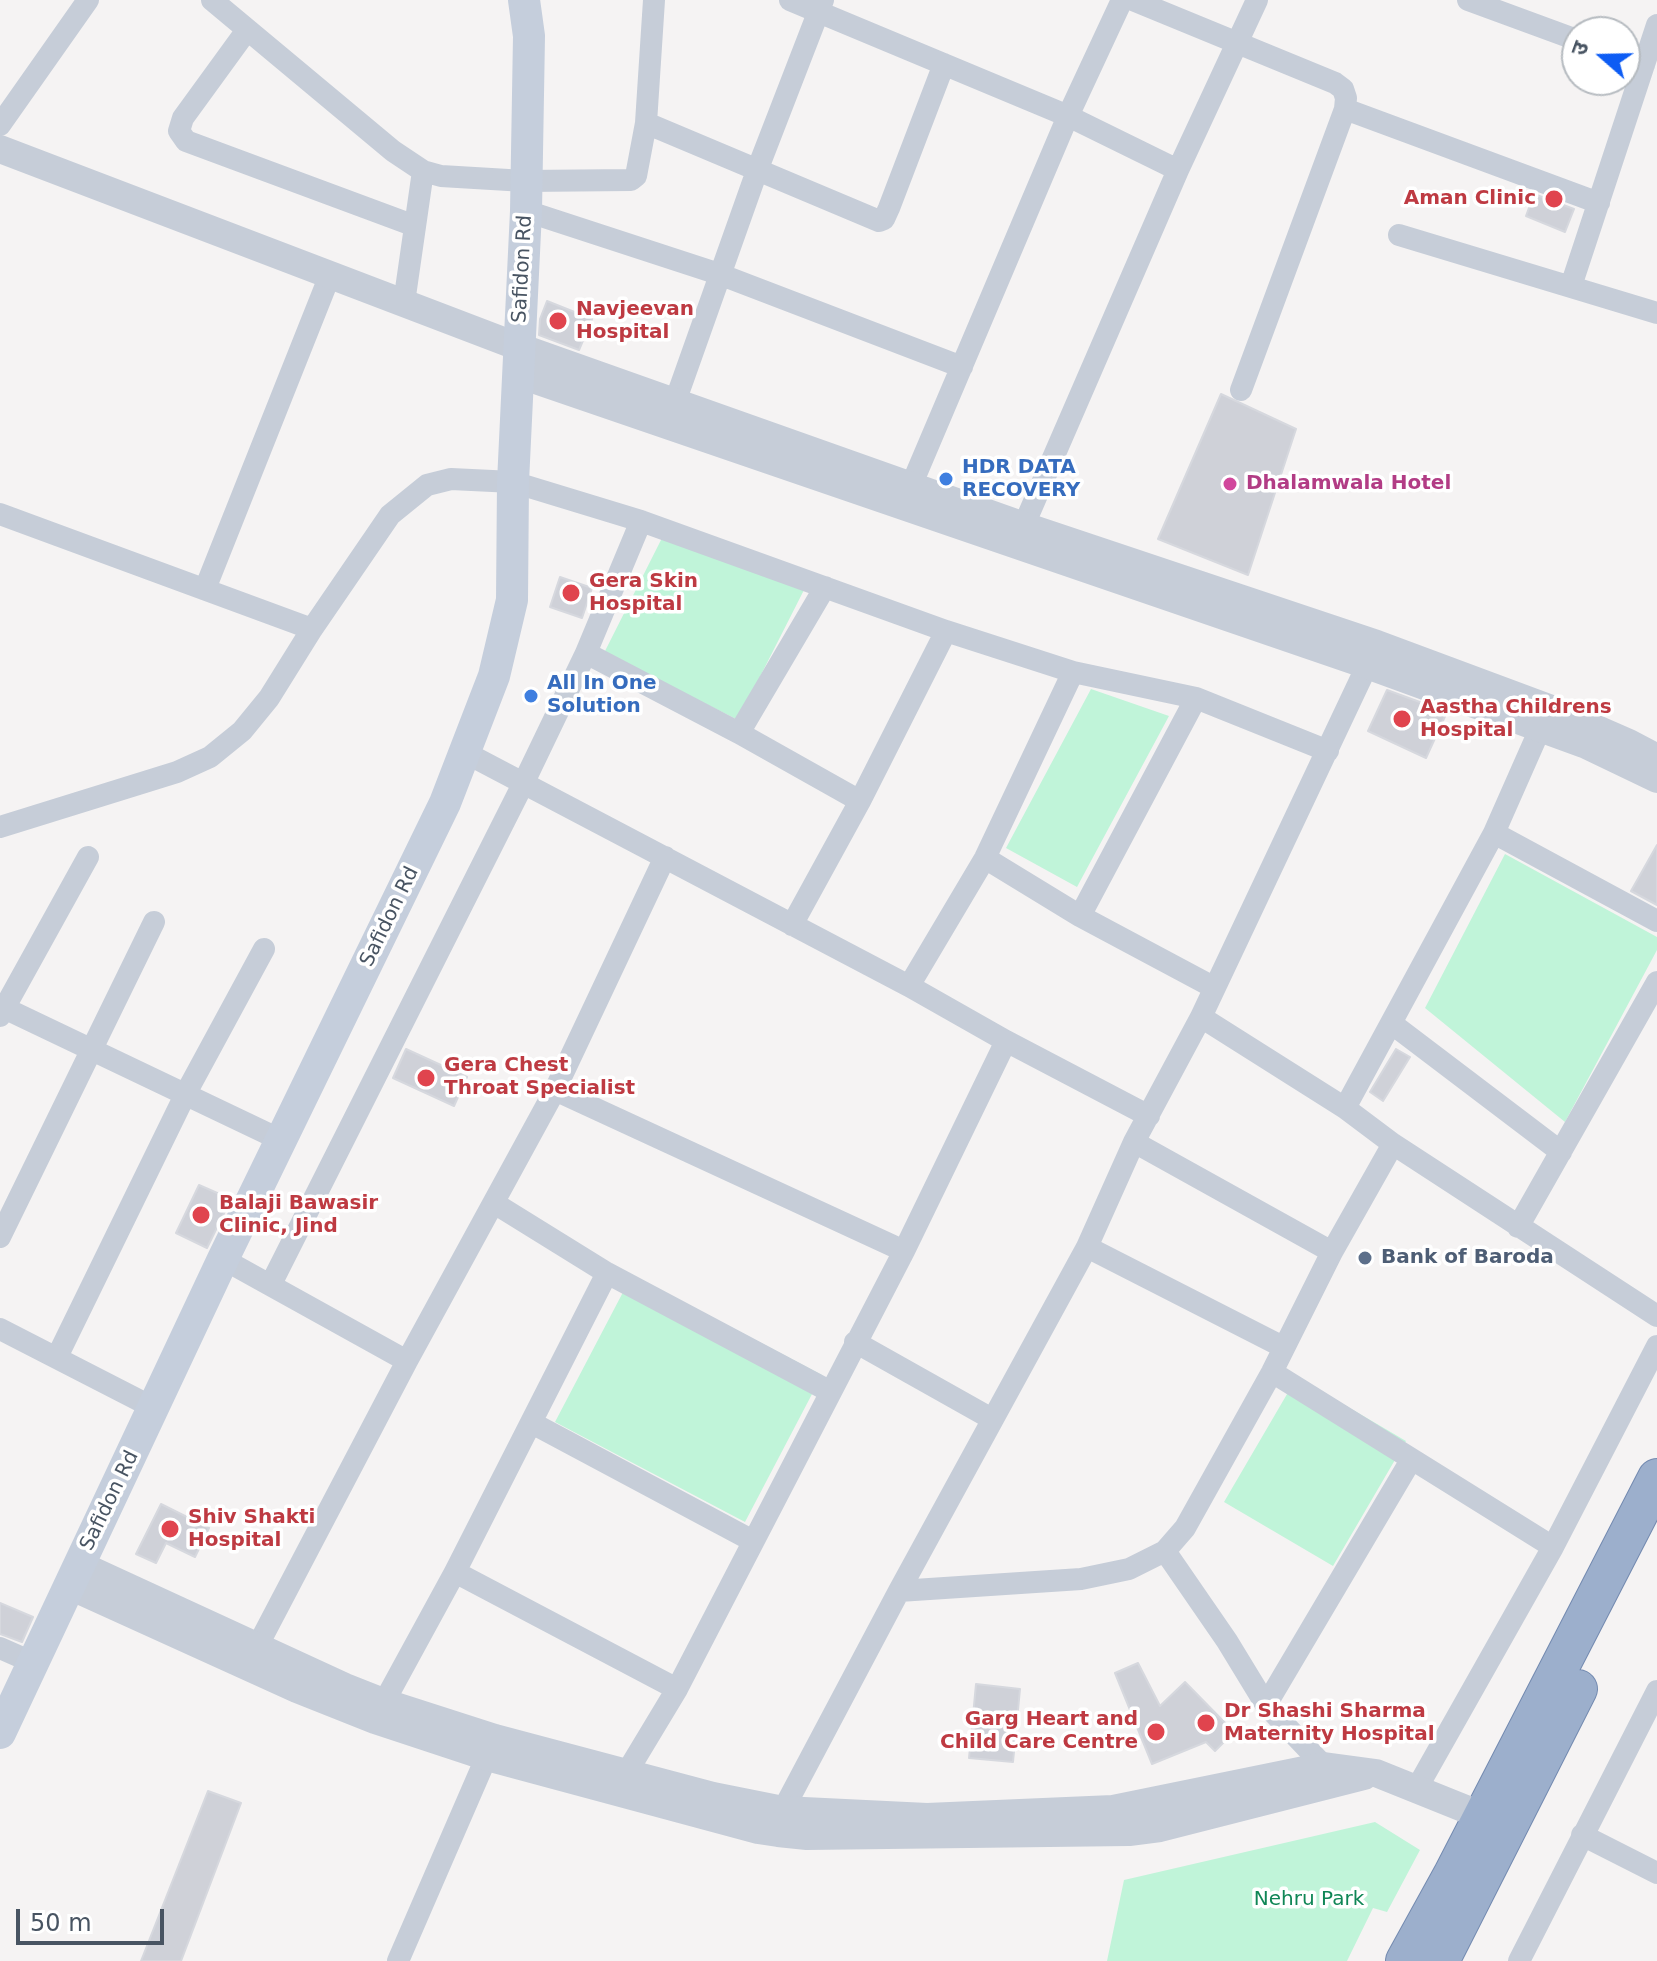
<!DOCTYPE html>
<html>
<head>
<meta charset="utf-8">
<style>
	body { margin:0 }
	#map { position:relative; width:1657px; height:1961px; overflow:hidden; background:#f5f3f3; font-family:"DejaVu Sans","Noto Sans Devanagari",sans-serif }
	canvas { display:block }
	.north { position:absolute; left:1561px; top:16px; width:80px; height:80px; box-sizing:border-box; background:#fff; border:2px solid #b6bbc0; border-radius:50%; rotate:290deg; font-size:22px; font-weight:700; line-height:32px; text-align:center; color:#485462 }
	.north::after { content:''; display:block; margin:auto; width:28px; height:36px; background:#0d5cf4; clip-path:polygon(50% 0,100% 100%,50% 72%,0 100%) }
	.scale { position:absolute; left:16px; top:1909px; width:148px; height:36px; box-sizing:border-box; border:4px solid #485462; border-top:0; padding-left:10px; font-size:24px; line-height:28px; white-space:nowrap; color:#485462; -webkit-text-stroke:6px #fff; paint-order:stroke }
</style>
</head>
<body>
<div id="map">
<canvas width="1657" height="1961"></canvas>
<div class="north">उ</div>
<div class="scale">50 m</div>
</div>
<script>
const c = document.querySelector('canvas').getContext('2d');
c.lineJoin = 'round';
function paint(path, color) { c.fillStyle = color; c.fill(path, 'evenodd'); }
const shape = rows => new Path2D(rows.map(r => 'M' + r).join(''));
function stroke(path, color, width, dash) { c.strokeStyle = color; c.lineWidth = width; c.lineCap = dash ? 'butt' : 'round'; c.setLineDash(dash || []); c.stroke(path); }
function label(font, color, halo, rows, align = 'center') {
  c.font = font + ' "DejaVu Sans",sans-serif'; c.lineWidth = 7; c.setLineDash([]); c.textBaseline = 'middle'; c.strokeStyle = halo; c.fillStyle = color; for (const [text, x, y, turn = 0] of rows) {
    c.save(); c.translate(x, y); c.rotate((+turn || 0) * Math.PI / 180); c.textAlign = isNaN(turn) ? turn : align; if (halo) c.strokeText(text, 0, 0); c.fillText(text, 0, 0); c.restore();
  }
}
paint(shape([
	[662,538,805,588,738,720,604,653],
	[1091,689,1169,716,1077,887,1006,848],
	[1505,854,1657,937,1657,950,1565,1122,1425,1008],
	[632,1275,822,1375,745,1522,555,1422],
	[1297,1377,1406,1441,1333,1566,1224,1502],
	[1375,1822,1420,1850,1387,1912,1373,1908,1347,1961,1107,1961,1124,1880]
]), '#c0f4d9');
const building = shape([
	[1534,194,1574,209,1565,232,1526,216,1534,194],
	[547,301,592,319,579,350,539,335,540,319,547,301],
	[1221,394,1296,429,1248,575,1158,539,1221,394],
	[560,577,592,588,582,618,550,607,560,577],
	[1387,690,1447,712,1426,758,1368,731,1387,690],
	[1657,845,1657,905,1631,891,1657,845],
	[406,1049,467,1077,454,1106,393,1078,406,1049],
	[1396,1049,1410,1057,1383,1101,1370,1092,1396,1049],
	[199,1185,231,1199,207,1248,176,1233,199,1185],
	[161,1504,209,1528,195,1557,166,1543,156,1563,136,1554,161,1504],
	[0,1603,33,1617,22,1642,0,1634,0,1603],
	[1138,1663,1160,1706,1185,1682,1234,1732,1215,1751,1206,1742,1152,1764,1115,1673,1138,1663],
	[976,1684,1020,1689,1013,1762,969,1758,976,1684],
	[208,1791,241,1803,181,1961,141,1961,208,1791]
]);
paint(building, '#cfd1d8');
stroke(building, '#d6d8de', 2);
const trunk = shape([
	[1405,1961,1453,1874,1657,1478],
	[1440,1961,1578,1689]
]);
stroke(trunk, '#738ab0', 40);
stroke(shape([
	[212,0,393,151,423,171,441,176,525,181,631,180,636,176,646,123,654,0],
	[790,0,1068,116,1178,170],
	[1133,0,1335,83,1343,89,1346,98,1345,109,1241,390],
	[1468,0,1577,40],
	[247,30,183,118,179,131,186,141,415,226],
	[1625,58,1644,65],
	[1345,109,1599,203],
	[646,123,879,221,884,219,889,208,944,64],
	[0,125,88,0],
	[526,211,719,274,962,367],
	[1399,235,1657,313],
	[1571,286,1657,25],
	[404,303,423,171],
	[675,402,758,168,823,0],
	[911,486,1068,116,1122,0],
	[0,514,312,629],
	[1017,541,1178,170,1257,0],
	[205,589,330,275],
	[586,653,739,733,860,801],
	[739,733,825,587],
	[466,753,909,986,1006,1041,1149,1116],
	[0,827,177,772,210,757,242,731,269,698,312,629,390,515,427,485,451,479,513,482,641,521,946,631,1073,672,1196,698,1328,751],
	[1494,833,1657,921],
	[985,858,1080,916,1213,987],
	[1080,916,1196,698],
	[792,925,860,801,946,631],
	[909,986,985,858,1073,672],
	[0,1006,283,1141],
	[0,1016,88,857],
	[1201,1017,1345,1108,1393,1144,1657,1316],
	[1391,1023,1561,1152],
	[555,1090,904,1251],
	[1345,1108,1494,833,1547,713],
	[1134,1142,1332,1252],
	[494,1203,607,1273,829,1391],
	[1518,1227,1657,982],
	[0,1237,154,922],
	[1087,1247,1283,1347],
	[223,1259,407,1361],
	[271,1284,524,782,586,653,641,521],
	[0,1329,154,1408],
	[855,1342,992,1419],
	[57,1357,186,1093,264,949],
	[1272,1372,1553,1547],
	[532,1423,753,1541],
	[1165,1551,1227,1641,1266,1705,1324,1766],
	[455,1572,677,1689],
	[899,1591,1081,1579,1129,1569,1165,1551,1185,1528,1272,1372,1332,1252,1393,1144],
	[257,1647,407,1361,555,1090,665,857],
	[0,1648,34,1663],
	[1266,1705,1411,1460],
	[377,1715,455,1572,607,1273],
	[627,1772,677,1689,904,1251,1006,1041],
	[1417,1788,1553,1547,1657,1346],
	[780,1824,783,1810,899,1591,1087,1247,1134,1142,1201,1017,1373,653],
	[1582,1835,1657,1873],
	[398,1961,493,1742],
	[1519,1961,1657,1691]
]), '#c6cdd8', 22);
stroke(shape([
	[0,149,519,347,1024,526,1377,644,1549,708,1629,743,1657,758],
	[518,374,1367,665,1584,744,1657,779],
	[80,1565,345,1687,383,1702,495,1738,713,1796,783,1810,927,1817,1113,1809,1324,1766,1376,1773,1483,1816,1498,1825],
	[70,1586,297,1689,375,1720,487,1757,758,1830,778,1833,807,1836,1129,1832,1160,1828,1364,1776]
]), '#c6cdd8', 28);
stroke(shape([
	[0,1733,223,1259,445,803,494,676,512,600,513,482,526,211,529,36,524,0]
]), '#c5cedc', 32);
stroke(trunk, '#9cafcc', 38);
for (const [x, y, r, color] of [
	[1554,199,10,"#e0444e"],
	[558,321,10,"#e0444e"],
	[946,479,8,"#3f7fe0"],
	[1230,484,8,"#d1479c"],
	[571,593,10,"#e0444e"],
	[531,696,8,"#3f7fe0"],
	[1402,719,10,"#e0444e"],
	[426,1078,10,"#e0444e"],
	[201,1215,10,"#e0444e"],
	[1365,1258,8,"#5c6f8a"],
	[170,1529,10,"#e0444e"],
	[1206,1723,10,"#e0444e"],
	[1156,1732,10,"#e0444e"]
]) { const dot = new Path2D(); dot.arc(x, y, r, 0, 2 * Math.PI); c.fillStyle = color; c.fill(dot); stroke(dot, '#fff', 3); }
label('bold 20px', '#be3a42', '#fff', [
	["Aman Clinic",1536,199,"right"],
	["Navjeevan",576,310],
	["Hospital",576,333],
	["Gera Skin",589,582],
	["Hospital",589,605],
	["Aastha Childrens",1420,708],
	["Hospital",1420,731],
	["Gera Chest",444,1066],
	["Throat Specialist",444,1089],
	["Balaji Bawasir",219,1204],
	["Clinic, Jind",219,1227],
	["Shiv Shakti",188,1518],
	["Hospital",188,1541],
	["Dr Shashi Sharma",1224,1712],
	["Maternity Hospital",1224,1735],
	["Garg Heart and",1138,1720,"right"],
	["Child Care Centre",1138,1743,"right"]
], 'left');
label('20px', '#485462', '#fff', [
	["Safidon Rd",523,269,-87],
	["Safidon Rd",390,917,-64],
	["Safidon Rd",110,1501,-64]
]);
label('bold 20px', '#366cbe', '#fff', [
	["HDR DATA",962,468],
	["RECOVERY",962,491],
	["All In One",547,684],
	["Solution",547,707]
], 'left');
label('bold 20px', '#b23c85', '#fff', [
	["Dhalamwala Hotel",1246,484]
], 'left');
label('bold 20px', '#4e5e75', '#fff', [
	["Bank of Baroda",1381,1258]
], 'left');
label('20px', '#108656', '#fff', [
	["Nehru Park",1309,1900]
]);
</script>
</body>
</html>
